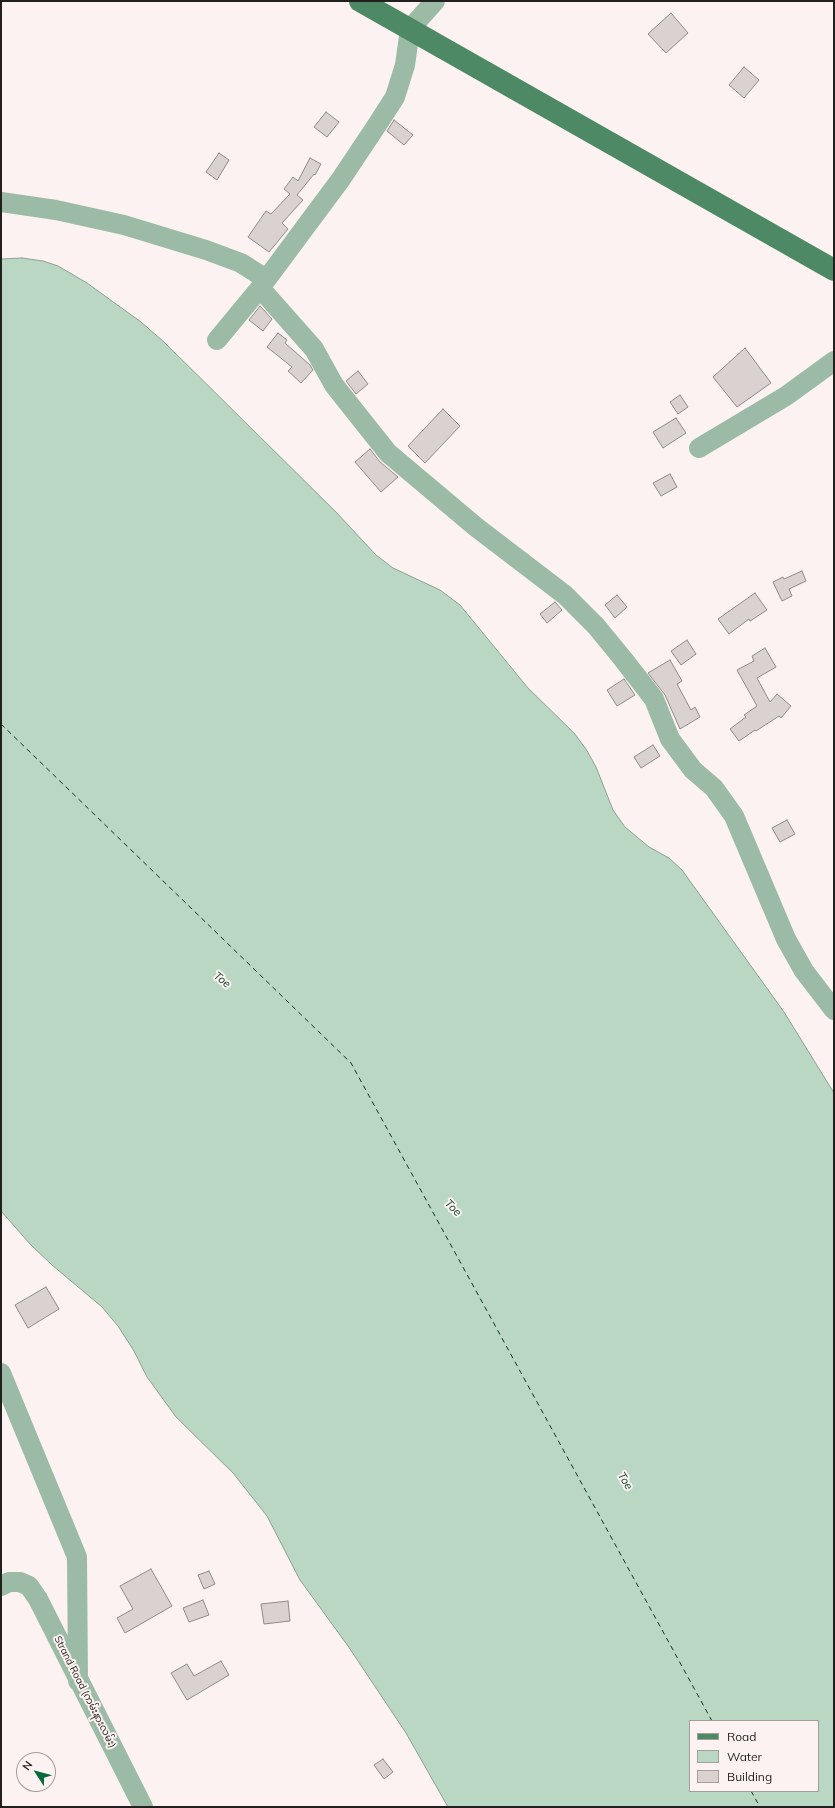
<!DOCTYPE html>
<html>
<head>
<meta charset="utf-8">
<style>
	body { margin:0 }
	#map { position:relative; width:835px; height:1808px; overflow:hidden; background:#fbf2f1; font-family:Mulish,sans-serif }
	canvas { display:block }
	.frame { position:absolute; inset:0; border:2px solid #221f1f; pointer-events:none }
	.legend { position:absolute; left:689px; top:1720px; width:130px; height:72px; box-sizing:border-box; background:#fbf2f1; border:1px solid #a49e9d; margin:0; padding:5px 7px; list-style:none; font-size:12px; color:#221f1f }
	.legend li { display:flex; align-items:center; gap:8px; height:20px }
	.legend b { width:20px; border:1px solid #a49e9d }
	.north { position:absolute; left:16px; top:1752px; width:40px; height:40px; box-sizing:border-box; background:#fbf2f1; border:1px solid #a49e9d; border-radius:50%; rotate:306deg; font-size:11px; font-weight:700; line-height:16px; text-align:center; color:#221f1f }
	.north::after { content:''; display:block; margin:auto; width:14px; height:18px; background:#09693d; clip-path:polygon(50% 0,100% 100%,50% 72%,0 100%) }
</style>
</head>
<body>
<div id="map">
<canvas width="835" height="1808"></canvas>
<div class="frame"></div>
<ul class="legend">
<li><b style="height:5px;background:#4c8964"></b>Road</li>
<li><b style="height:11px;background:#bad7c4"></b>Water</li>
<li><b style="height:11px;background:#dad2d0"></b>Building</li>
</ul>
<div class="north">N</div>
</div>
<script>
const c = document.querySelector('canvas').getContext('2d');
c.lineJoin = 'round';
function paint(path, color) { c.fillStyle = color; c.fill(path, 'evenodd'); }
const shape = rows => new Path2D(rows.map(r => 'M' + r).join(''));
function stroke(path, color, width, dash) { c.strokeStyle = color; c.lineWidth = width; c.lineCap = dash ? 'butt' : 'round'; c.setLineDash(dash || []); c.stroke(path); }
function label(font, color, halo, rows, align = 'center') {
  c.font = font + ' Mulish,"Noto Sans Myanmar",sans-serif'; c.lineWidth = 4; c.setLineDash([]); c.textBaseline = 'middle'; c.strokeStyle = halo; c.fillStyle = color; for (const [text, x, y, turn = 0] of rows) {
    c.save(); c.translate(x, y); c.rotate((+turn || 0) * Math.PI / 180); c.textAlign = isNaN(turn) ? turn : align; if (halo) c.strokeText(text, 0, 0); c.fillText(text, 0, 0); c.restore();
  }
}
const water = shape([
	[22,258,43,261,58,266,87,283,141,322,164,342,336,512,376,555,393,568,440,590,460,605,528,688,574,733,586,749,596,767,613,810,625,827,649,847,669,858,682,870,784,1012,834,1093,834,1807,448,1807,406,1733,348,1646,300,1580,267,1516,233,1473,176,1417,147,1377,134,1351,118,1326,102,1307,52,1265,30,1244,1,1211,1,259,22,258],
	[690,1721,818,1721,818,1791,690,1791,690,1721]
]);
paint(water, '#bad7c4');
stroke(water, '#8ca092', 1);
stroke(shape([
	[1,724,351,1063,712,1721],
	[751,1791,760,1807]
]), '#03391f', 1, [5, 4]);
const building = shape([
	[671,13,688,33,666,53,648,34,671,13],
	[744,67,759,80,744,98,729,85,744,67],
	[326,112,339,122,327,137,314,127,326,112],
	[394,120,413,135,404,145,387,131,394,120],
	[219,153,229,160,217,180,206,172,219,153],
	[310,158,321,164,315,175,314,174,297,195,303,200,282,223,288,229,269,252,248,237,266,211,271,214,290,194,284,189,293,177,298,181,310,158],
	[260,306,272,319,263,331,249,320,260,306],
	[278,333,287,340,285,343,310,365,313,370,301,383,288,371,292,367,267,347,278,333],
	[745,348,771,383,737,407,713,377,745,348],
	[358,371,368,384,356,394,346,381,358,371],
	[680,395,688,407,678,414,670,402,680,395],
	[443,409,460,426,425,463,408,446,443,409],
	[676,418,686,433,663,448,653,432,676,418],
	[370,449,380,462,398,477,381,492,355,462,370,449],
	[670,474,677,487,661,496,653,483,670,474],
	[802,571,806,581,789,589,792,596,782,601,773,582,783,577,784,579,802,571],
	[755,593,767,610,750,621,749,619,729,634,718,619,755,593],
	[617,595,627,607,615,618,605,605,617,595],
	[555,602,562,610,547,623,540,614,555,602],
	[687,640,696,654,681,665,671,651,687,640],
	[765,648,776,667,757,678,770,702,777,694,791,706,781,718,779,716,756,731,755,730,739,741,730,729,746,717,744,715,757,706,737,670,754,661,752,656,765,648],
	[670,660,682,681,677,684,691,710,695,707,700,717,680,729,665,695,648,673,670,660],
	[624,679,635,695,617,706,607,690,624,679],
	[653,745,660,756,641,768,634,757,653,745],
	[787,820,795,834,780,842,772,828,787,820],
	[46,1287,59,1309,28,1328,15,1305,46,1287],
	[151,1569,172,1606,125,1633,117,1618,133,1609,120,1586,151,1569],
	[209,1571,215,1584,204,1589,198,1575,209,1571],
	[203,1600,209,1615,189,1622,183,1608,203,1600],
	[288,1601,290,1621,264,1624,261,1604,288,1601],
	[221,1661,229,1675,187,1700,171,1673,187,1664,194,1676,221,1661],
	[383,1759,393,1772,384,1779,374,1765,383,1759]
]);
paint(building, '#dad2d0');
stroke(building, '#918a88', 1);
stroke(shape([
	[1,202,56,210,124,225,206,250,241,263,266,279],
	[260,288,314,349,334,385,388,453,476,527,565,595,596,626,623,659,654,699,670,739,693,770,714,788,734,816,786,939,804,971,834,1010],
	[217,340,260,288,341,179,377,125,395,97,405,65,410,29,435,1],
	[699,448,786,396,834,361],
	[1,1373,77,1557,78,1681],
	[1,1586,9,1582,20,1582,29,1586,38,1599,143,1807]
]), '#9bbba6', 20);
stroke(shape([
	[360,1,834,270]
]), '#4c8964', 22);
label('10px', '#221f1f', '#fbf2f1', [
	["Strand Road (ကမ်းနားလမ်း)",85,1692,63]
]);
label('italic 11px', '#03391f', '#fbf2f1', [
	["Toe",222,980,39],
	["Toe",453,1208,46],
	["Toe",625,1481,59]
]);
</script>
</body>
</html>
